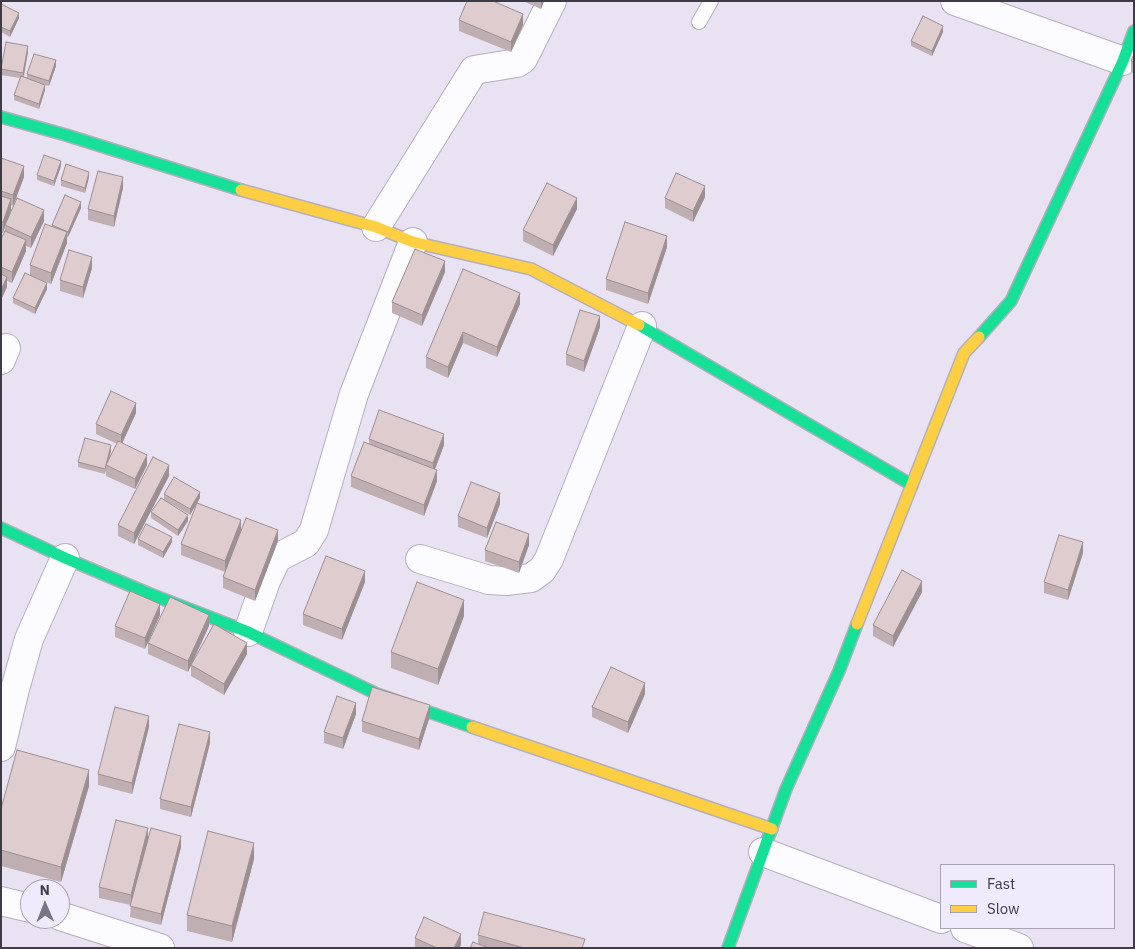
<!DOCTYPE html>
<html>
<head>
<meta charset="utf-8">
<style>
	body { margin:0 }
	#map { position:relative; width:1135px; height:949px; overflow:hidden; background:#e8e2f3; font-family:"IBM Plex Sans",sans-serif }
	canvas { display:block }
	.frame { position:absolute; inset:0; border:2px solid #3e3a46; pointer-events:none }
	.legend { position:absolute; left:940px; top:864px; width:175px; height:65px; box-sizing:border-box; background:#f0eafd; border:1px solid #a9a4b4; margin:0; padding:6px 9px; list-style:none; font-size:15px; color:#3e3a46 }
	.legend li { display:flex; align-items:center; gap:10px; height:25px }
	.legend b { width:25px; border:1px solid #a9a4b4 }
	.north { position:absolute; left:20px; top:879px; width:50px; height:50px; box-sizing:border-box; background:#f0eafd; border:1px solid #a9a4b4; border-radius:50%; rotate:359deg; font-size:14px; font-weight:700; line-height:20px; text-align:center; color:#3e3a46 }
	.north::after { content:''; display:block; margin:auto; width:18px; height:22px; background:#7a7583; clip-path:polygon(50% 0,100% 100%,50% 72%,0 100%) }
</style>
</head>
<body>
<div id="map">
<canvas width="1135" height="949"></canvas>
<div class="frame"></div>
<ul class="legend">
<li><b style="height:6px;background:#16e098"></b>Fast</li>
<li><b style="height:6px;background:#ffcf43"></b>Slow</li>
</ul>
<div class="north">N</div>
</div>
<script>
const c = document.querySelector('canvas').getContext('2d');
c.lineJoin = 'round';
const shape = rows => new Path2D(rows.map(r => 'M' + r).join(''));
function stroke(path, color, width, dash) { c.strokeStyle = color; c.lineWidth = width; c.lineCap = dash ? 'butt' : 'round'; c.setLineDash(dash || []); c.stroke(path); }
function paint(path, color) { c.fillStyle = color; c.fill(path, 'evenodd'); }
const lane = shape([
	[699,22,711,1]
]);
const street = shape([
	[955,1,1123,61],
	[376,227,474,70,517,63,523,59,552,1],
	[1,360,6,348],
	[420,559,489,580,506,581,531,578,542,570,549,559,642,326],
	[248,632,266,581,277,558,306,543,314,530,354,394,413,242],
	[1,747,15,689,29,639,65,558],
	[763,852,941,919],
	[1,901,30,908],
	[60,916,160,948],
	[965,928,1019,948]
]);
const fast = shape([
	[1,117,66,135,241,190],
	[639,325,912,485],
	[979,337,1011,301,1123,61,1134,31],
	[1,528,65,558,150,594,248,632,377,694,472,727],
	[728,948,786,789,839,671,857,624]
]);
const slow = shape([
	[241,190,376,227,413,242,531,269,639,325],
	[857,624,964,353,979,337],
	[472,727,772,829]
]);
stroke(lane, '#b4afbd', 16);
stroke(street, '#b4afbd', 30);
stroke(fast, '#b4afbd', 14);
stroke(slow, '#b4afbd', 14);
stroke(lane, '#fcfbfd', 14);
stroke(street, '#fcfbfd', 28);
stroke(fast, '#16e098', 11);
stroke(slow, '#ffcf43', 11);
paint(shape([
	[523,1,544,1,541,9],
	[1,4,19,18,10,37,1,32],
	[459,20,523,25,511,52,459,31],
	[943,32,932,56,911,46,911,41],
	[28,52,24,77,27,78,27,74,56,66,49,86,45,85,45,90,39,109,14,100,14,95,20,78,1,75,1,67],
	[1134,54,1134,73,1131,72,1131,61],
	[1,158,24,177,13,206,11,205,11,210,8,218,44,221,31,248,26,246,26,251,12,283,7,281,7,287,1,300,1,239,5,231,5,228,3,233,1,233],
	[61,166,54,186,37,180,37,175],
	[89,177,85,193,61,186,61,180],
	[123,188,114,227,88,220,88,209],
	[705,197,693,222,665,208,665,198],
	[81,208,68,237,67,237,67,243,51,284,36,278,47,289,35,314,13,303,13,298,30,275,30,265,52,226,52,225],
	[577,209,553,256,523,241,523,230],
	[667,247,648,304,606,290,606,279],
	[92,268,83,298,60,291,60,280],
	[445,272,422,326,392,313,392,302],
	[520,293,520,304,497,357,463,343,448,378,426,368,426,357],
	[600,327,584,372,566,365,566,354],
	[136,413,122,443,147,465,135,489,106,476,106,468,105,474,78,467,78,462,111,451,108,462,117,444,96,434,96,424],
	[369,439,444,445,435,470,437,481,424,516,351,487,351,476,369,444],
	[169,476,134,544,118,536,118,525],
	[164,494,200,498,190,515,168,502,188,521,178,536,151,518,151,512,164,500],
	[500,504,487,538,458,527,458,516],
	[241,530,278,541,255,601,223,588,223,577,225,572,181,555,181,544],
	[138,539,172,542,163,558,138,545],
	[529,545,519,573,485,561,485,550],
	[1083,553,1068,600,1044,593,1044,582],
	[365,582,342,640,303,625,303,614],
	[922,592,893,647,873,636,873,625],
	[160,615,145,649,115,637,115,626],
	[464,616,438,685,391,668,391,652],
	[209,626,188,672,148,654,148,643],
	[247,654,224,695,191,676,191,665],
	[645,694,628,733,592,717,592,707],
	[356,714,343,749,324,743,324,732],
	[430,716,419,750,362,732,362,721],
	[149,727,132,794,98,785,98,774],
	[210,743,191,817,160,809,160,799],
	[89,786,61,882,1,866,1,809],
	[148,838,181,847,161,925,130,917,131,905,99,898,99,887],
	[254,859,232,942,187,931,187,915],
	[478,935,585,948,470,948,478,944],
	[415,938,461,945,459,948,415,948]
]), '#c0afb2');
paint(shape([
	[541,1,544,1,541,9],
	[19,13,19,18,10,37,10,31],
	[523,14,523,25,511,52,511,42],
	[943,26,943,32,932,56,932,51],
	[28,46,28,52,23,79,23,73],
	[56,60,56,66,49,86,49,81],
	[45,85,45,90,39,109,39,104],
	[61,161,61,166,54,186,54,181],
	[24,166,24,177,13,206,13,195],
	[89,172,89,177,85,193,85,188],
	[123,177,123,188,114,227,114,216],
	[705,186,705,197,693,222,693,211],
	[577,198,577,209,553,256,553,245],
	[11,199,11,210,6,226,5,225,3,233,3,222],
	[81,202,81,208,68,237,68,232],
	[44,210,44,221,31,248,31,237],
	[67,232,67,243,51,284,51,273],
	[667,236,667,247,648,304,648,293],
	[26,240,26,251,12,283,12,272],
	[92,257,92,268,83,298,83,287],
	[445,261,445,272,422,326,422,315],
	[7,277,7,287,1,300,1,290],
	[47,283,47,289,35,314,35,308],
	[520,293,520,304,497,357,497,347],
	[600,316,600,327,584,372,584,361],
	[463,332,463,343,448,378,448,367],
	[136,403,136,413,121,446,121,435],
	[444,434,444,445,433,474,433,463],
	[111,445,111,451,107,465,106,465,105,474,105,469],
	[147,455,147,465,135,489,135,479],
	[169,465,169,476,134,544,134,533],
	[437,470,437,481,424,516,424,505],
	[200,492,200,498,190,515,190,509],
	[500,493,500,504,487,538,487,528],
	[188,515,188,521,178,536,178,530],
	[241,520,241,531,225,572,225,561],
	[278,530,278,541,255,601,255,590],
	[529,534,529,545,519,573,519,562],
	[172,537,172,542,163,558,163,552],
	[1083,542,1083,553,1068,600,1068,590],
	[365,571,365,582,342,640,342,629],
	[922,581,922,592,893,647,893,636],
	[464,600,464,616,438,685,438,669],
	[160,604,160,615,145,649,145,638],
	[209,615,209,626,188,672,188,661],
	[247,643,247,654,224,695,224,684],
	[645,683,645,694,628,733,628,722],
	[356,703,356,714,343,749,343,738],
	[430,705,430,716,419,750,419,739],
	[149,716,149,727,132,794,132,783],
	[210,732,210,743,191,817,191,807],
	[89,770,89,786,61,882,61,867],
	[148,828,148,839,131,905,131,895],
	[181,836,181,847,161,925,161,914],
	[254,843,254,859,232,942,232,926],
	[461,934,461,945,459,948,454,948]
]), '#9c8f91');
const building = shape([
	[467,1,493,1,523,14,511,42,459,20,467,1],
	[1,4,19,13,10,31,1,27,1,4],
	[923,16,943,26,932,51,911,41,923,16],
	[6,42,28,46,23,73,1,69,6,42],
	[34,54,56,60,49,81,27,74,34,54],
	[1134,54,1134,62,1131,61,1134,54],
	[21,76,45,85,39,104,14,95,21,76],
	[44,155,61,161,54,181,37,175,44,155],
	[1,158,24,166,13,195,1,191,1,158],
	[66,164,89,172,85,188,61,180,66,164],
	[98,171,123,177,114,216,88,209,98,171],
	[676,173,705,186,693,211,665,198,676,173],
	[547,183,577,198,553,245,523,230,547,183],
	[65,195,81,202,68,232,52,225,65,195],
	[1,196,11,199,3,222,1,222,1,196],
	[17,198,44,210,31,237,5,225,17,198],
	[625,222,667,236,648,293,606,279,625,222],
	[45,224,67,232,51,273,30,265,45,224],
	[5,231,26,240,12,272,1,267,1,239,5,231],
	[415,249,445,261,422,315,392,302,415,249],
	[69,250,92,257,83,287,60,280,69,250],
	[463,269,520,293,497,347,463,332,448,367,426,357,463,269],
	[25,273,47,283,35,308,13,298,25,273],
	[1,274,7,277,1,290,1,274],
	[580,310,600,316,584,361,566,354,580,310],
	[111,391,136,403,121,435,96,424,111,391],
	[379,410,444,434,433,463,369,439,379,410],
	[85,438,111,445,105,469,78,462,85,438],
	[118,441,147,455,135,479,106,465,118,441],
	[364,442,437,470,424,505,351,476,364,442],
	[153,457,169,465,134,533,118,525,153,457],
	[174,477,200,492,190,509,164,494,174,477],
	[471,482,500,493,487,528,458,516,471,482],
	[161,498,188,515,178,530,151,512,161,498],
	[197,503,241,520,225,561,181,544,197,503],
	[246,518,278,530,255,590,223,577,246,518],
	[496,522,529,534,519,562,485,550,496,522],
	[146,524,172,537,163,552,138,539,146,524],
	[1059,535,1083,542,1068,590,1044,582,1059,535],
	[326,556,365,571,342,629,303,614,326,556],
	[902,570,922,581,893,636,873,625,902,570],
	[417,582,464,600,438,669,391,652,417,582],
	[130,591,160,604,145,638,115,626,130,591],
	[170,597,209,615,188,661,148,643,170,597],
	[214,624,247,643,224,684,191,665,214,624],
	[611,667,645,683,628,722,592,707,611,667],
	[372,687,430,705,419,739,362,721,372,687],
	[337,696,356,703,343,738,324,732,337,696],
	[115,707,149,716,132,783,98,774,115,707],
	[179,724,210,732,191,807,160,799,179,724],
	[17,750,89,770,61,867,1,850,1,809,17,750],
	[116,820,148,828,131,895,99,887,116,820],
	[151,828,181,836,161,914,130,906,151,828],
	[208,831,254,843,232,926,187,915,208,831],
	[484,912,585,939,582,948,524,948,478,935,484,912],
	[424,917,461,934,454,948,437,948,415,938,424,917],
	[473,942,489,948,470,948,473,942]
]);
paint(building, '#dfcccf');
stroke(building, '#9c8f91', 1);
</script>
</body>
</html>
